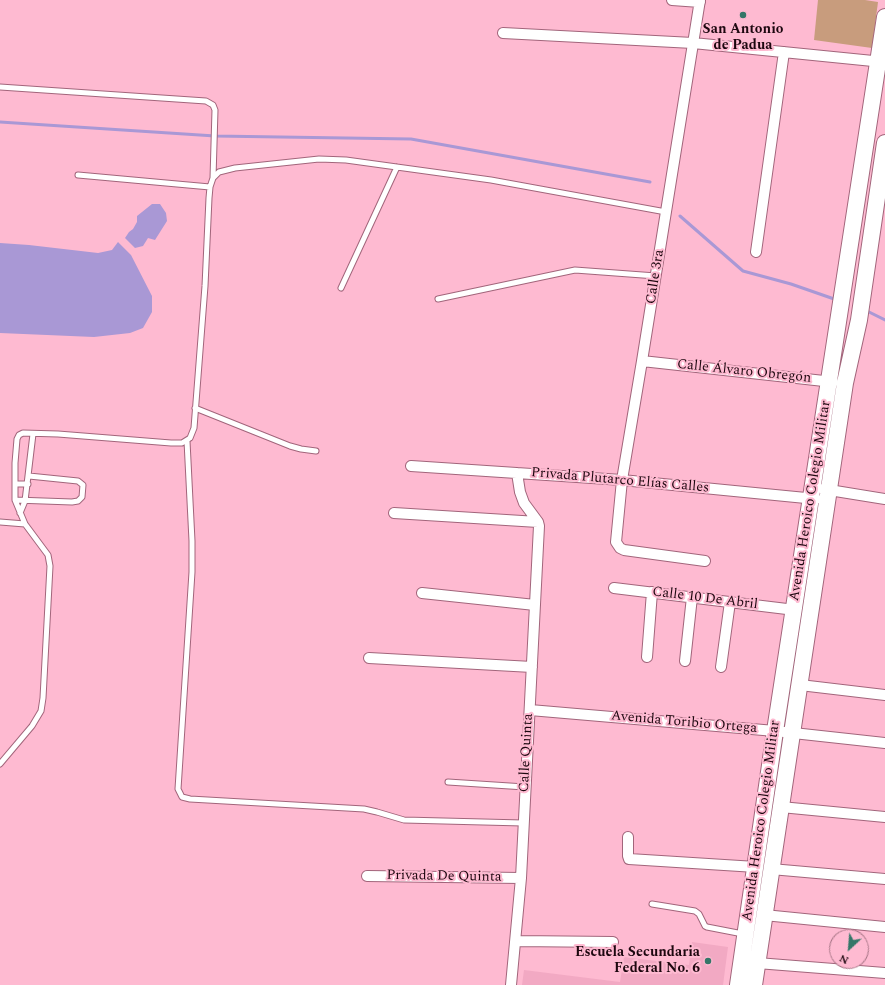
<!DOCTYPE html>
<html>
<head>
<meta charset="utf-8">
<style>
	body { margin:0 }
	#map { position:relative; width:885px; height:985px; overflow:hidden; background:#febad1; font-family:Spectral,serif }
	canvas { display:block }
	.north { position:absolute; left:829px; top:929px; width:40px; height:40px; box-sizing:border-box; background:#febad1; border:1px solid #a47283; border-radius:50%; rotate:206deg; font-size:11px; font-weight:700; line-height:16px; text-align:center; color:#1d070f }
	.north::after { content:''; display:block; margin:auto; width:14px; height:18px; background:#347668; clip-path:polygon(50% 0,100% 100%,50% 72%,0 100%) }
</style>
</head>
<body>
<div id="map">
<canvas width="885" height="985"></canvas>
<div class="north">N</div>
</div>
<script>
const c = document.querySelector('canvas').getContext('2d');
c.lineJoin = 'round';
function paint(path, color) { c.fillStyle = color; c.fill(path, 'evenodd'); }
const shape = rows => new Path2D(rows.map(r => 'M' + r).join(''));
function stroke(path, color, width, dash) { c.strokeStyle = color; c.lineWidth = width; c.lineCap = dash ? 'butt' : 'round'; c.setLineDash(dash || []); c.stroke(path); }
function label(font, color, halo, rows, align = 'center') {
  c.font = font + ' Spectral,serif'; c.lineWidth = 4; c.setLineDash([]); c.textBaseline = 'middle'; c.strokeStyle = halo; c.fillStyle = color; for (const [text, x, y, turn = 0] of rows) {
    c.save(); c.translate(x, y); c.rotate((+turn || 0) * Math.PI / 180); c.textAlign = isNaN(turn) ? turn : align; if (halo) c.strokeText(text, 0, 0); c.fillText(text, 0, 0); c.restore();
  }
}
paint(shape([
	[692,942,728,947,723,985,522,985,524,970,620,982,624,957,689,965]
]), '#f2a9c3');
paint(shape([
	[818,0,865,0,878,2,872,48,814,40]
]), '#c89c7d');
paint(shape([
	[152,204,160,204,166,213,167,221,155,240,148,238,143,246,135,248,125,238,129,232,133,229,137,222,137,216],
	[118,242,131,255,152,296,152,312,143,328,130,333,94,337,0,333,0,243,29,245,98,253,112,250]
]), '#a998d5');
stroke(shape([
	[0,122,215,136,411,139,650,182],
	[680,216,743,271,791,284,837,300],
	[865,310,885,320]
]), '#a998d5', 3);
const service = shape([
	[0,87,206,101,213,105,215,110,213,178],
	[78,175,210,187],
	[341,288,397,167],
	[438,299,575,270,656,276],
	[195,408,290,446,301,449,316,451],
	[187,441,192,541,192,572,178,789,182,797,190,799,364,809,377,812,404,820,523,823],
	[15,484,28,484],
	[15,500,72,502,78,501,82,497,83,485,78,481,29,476],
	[20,513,25,501,33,434],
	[0,522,25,524],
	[0,764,32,726,41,711,43,698,50,566,48,555,25,524,15,500,15,463,17,439,19,435,23,433,58,434,171,443,182,443,190,438,194,428,205,286,209,198,210,187,213,178,219,172,235,168,319,159,346,160,491,180,666,212],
	[448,782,525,787],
	[652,904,695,911,699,914,705,926,707,927,743,934]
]);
const minor = shape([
	[672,0,700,2],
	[700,0,642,361,622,480,616,542,620,548,624,550,705,561],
	[503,33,693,43,883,62],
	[756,252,784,52],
	[642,361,833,382],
	[411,466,622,480,816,499],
	[517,473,520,492,524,503,538,522],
	[823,489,885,499],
	[394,513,538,522],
	[614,588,795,610],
	[422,593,535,605],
	[647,657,652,592],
	[369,658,532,667],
	[685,661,692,597],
	[721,667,730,602],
	[800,685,885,695],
	[530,710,775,731,885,743],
	[781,807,885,817],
	[628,837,628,856,629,859,756,867],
	[771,869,885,879],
	[367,876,521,878],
	[764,915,885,927],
	[516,941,613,942],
	[757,963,885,973],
	[511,985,521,878,539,526,538,522]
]);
const primary = shape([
	[738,985,775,731,885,17],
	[754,985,845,383,859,320,885,143]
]);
stroke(service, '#a2657b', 7);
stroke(minor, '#a2657b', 12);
stroke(primary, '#a2657b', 18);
stroke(service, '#fff', 5);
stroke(minor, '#fff', 10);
stroke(primary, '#fff', 16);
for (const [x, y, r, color] of [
	[743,15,4,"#347668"],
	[708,961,4,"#347668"]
]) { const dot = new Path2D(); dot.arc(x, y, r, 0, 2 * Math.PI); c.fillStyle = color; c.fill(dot); stroke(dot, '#febad1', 1.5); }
label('bold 14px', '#1d070f', '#febad1', [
	["San Antonio",743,30],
	["de Padua",743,46],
	["Escuela Secundaria",700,953,"right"],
	["Federal No. 6",700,969,"right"]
]);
label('14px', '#1d070f', '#febad1', [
	["Calle 3ra",656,277,-81],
	["Calle Álvaro Obregón",744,372,6],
	["Privada Plutarco Elías Calles",620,481,5],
	["Avenida Heroico Colegio Militar",811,501,-81],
	["Calle 10 De Abril",705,599,7],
	["Avenida Toribio Ortega",684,723,5],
	["Calle Quinta",527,753,-87],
	["Avenida Heroico Colegio Militar",762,821,-82],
	["Privada De Quinta",444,877,1]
]);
</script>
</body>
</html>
